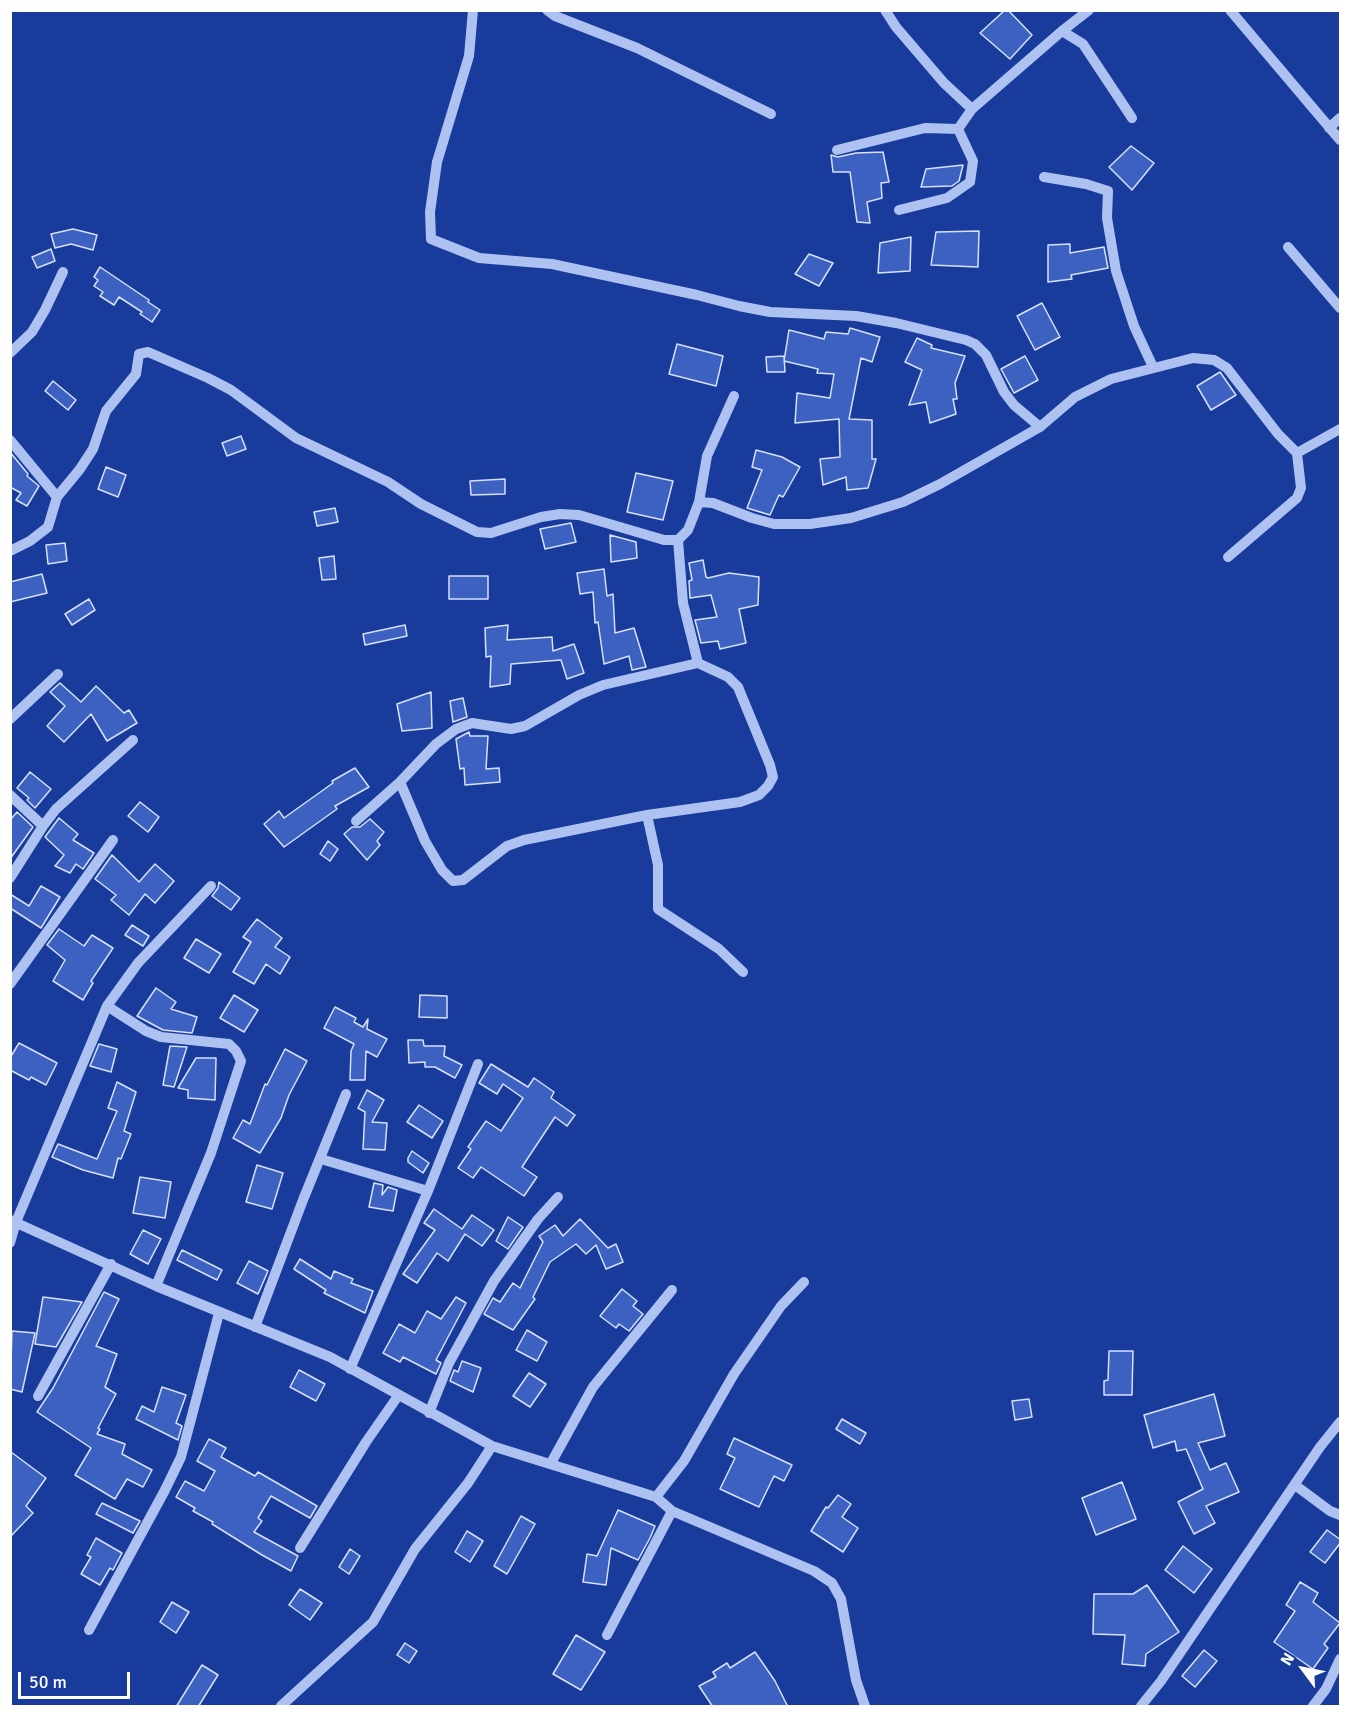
<!DOCTYPE html>
<html>
<head>
<meta charset="utf-8">
<style>
	body { margin:0 }
	#map { position:relative; width:1351px; height:1717px; overflow:hidden; background:#183b9c; font-family:Signika,sans-serif }
	canvas { display:block }
	.frame { position:absolute; inset:0; border:12px solid #fff; pointer-events:none }
	.north { position:absolute; left:1273px; top:1639px; width:60px; height:60px; -webkit-text-stroke:4px #183b9c; paint-order:stroke; rotate:302deg; font-size:16px; font-weight:700; line-height:24px; text-align:center; color:#fff }
	.north::after { content:''; display:block; margin:auto; width:21px; height:27px; background:#fff; clip-path:polygon(50% 0,100% 100%,50% 72%,0 100%) }
	.scale { position:absolute; left:18px; top:1672px; width:112px; height:27px; box-sizing:border-box; border:3px solid #fff; border-top:0; padding-left:8px; font-size:18px; line-height:21px; white-space:nowrap; color:#fff; -webkit-text-stroke:4px #183b9c; paint-order:stroke }
</style>
</head>
<body>
<div id="map">
<canvas width="1351" height="1717"></canvas>
<div class="frame"></div>
<div class="north">N</div>
<div class="scale">50 m</div>
</div>
<script>
const c = document.querySelector('canvas').getContext('2d');
c.lineJoin = 'round';
function paint(path, color) { c.fillStyle = color; c.fill(path, 'evenodd'); }
const shape = rows => new Path2D(rows.map(r => 'M' + r).join(''));
function stroke(path, color, width, dash) { c.strokeStyle = color; c.lineWidth = width; c.lineCap = dash ? 'butt' : 'round'; c.setLineDash(dash || []); c.stroke(path); }
const building = shape([
	[1005,10,1008,10,1032,35,1010,59,980,33,1005,10],
	[1131,146,1154,163,1132,190,1109,167,1131,146],
	[883,152,889,182,881,183,882,198,867,202,870,223,857,222,850,172,833,172,831,155,838,157,856,153,883,152],
	[963,165,959,181,952,186,921,187,926,169,963,165],
	[73,229,97,235,93,250,71,244,55,248,51,234,73,229],
	[979,231,978,267,931,265,936,232,979,231],
	[911,237,910,271,878,273,880,243,911,237],
	[1070,244,1070,253,1104,247,1108,268,1071,275,1072,279,1048,282,1048,245,1070,244],
	[51,249,55,261,37,268,32,257,51,249],
	[809,254,833,263,819,286,795,274,809,254],
	[100,267,149,300,148,302,160,310,152,322,140,314,142,312,119,297,114,305,100,296,103,292,94,286,98,280,94,277,100,267],
	[1042,303,1060,337,1035,350,1017,316,1042,303],
	[850,328,880,337,872,362,861,358,849,419,872,420,872,459,876,459,868,488,847,490,846,477,823,485,820,459,840,457,839,419,795,423,797,393,830,398,834,374,817,373,818,369,784,361,789,330,824,339,826,332,848,334,850,328],
	[917,338,932,345,931,348,965,356,955,383,957,399,953,399,956,414,930,423,926,402,909,405,922,370,905,362,917,338],
	[677,344,723,356,716,386,669,374,677,344],
	[784,356,785,372,767,372,766,357,784,356],
	[1025,356,1038,380,1014,393,1001,369,1025,356],
	[1220,372,1236,395,1211,410,1197,386,1220,372],
	[53,381,76,400,68,410,45,391,53,381],
	[241,436,246,449,227,456,222,443,241,436],
	[756,450,782,457,800,467,783,497,779,495,770,515,747,508,762,470,752,467,756,450],
	[10,452,28,474,27,476,39,486,27,506,16,500,21,493,10,487,10,452],
	[106,467,126,475,118,497,98,489,106,467],
	[636,473,673,481,663,520,627,512,636,473],
	[505,479,505,494,471,495,470,481,505,479],
	[335,508,338,522,317,526,314,512,335,508],
	[571,523,576,542,545,549,540,529,571,523],
	[610,535,636,542,637,558,611,562,610,535],
	[65,543,67,561,48,564,46,545,65,543],
	[334,556,336,579,322,580,319,558,334,556],
	[703,560,706,577,708,578,729,573,759,577,758,605,739,609,746,643,720,649,718,641,701,643,695,620,717,617,711,595,690,598,689,581,692,580,689,563,703,560],
	[604,569,607,596,613,594,615,633,634,628,646,667,632,670,629,656,604,664,598,622,595,623,593,592,580,594,577,573,604,569],
	[42,574,47,593,10,602,10,582,42,574],
	[449,576,488,576,488,599,449,599,449,576],
	[89,599,95,610,72,625,65,614,89,599],
	[405,625,407,636,365,645,363,634,405,625],
	[508,625,507,640,552,637,553,651,574,644,584,673,567,679,561,660,511,664,510,684,490,687,491,656,486,657,485,628,508,625],
	[60,683,81,702,96,686,124,713,129,710,137,723,107,741,91,714,64,742,47,726,65,706,50,692,60,683],
	[431,692,432,728,402,731,397,704,431,692],
	[463,698,467,717,453,722,450,701,463,698],
	[469,732,470,736,488,736,486,769,499,768,500,782,465,785,464,768,460,769,456,739,469,732],
	[355,768,369,787,335,806,337,809,284,847,264,824,279,811,284,818,333,783,332,781,355,768],
	[30,772,51,789,35,808,27,800,29,798,17,788,30,772],
	[140,802,159,817,148,832,128,816,140,802],
	[17,812,33,827,10,859,10,820,17,812],
	[59,818,78,834,73,840,94,853,83,869,76,864,70,873,55,866,64,855,45,837,59,818],
	[370,819,384,832,377,841,380,845,367,860,344,834,352,827,360,827,370,819],
	[328,841,338,849,330,861,320,854,328,841],
	[112,855,139,882,155,864,174,881,155,903,145,894,129,915,111,900,116,895,95,879,112,855],
	[219,882,240,898,231,910,212,896,218,888,219,882],
	[41,886,60,897,41,928,10,908,10,894,29,906,41,886],
	[257,919,282,938,275,947,290,957,280,974,266,964,254,984,233,972,251,942,243,937,257,919],
	[132,925,149,936,143,946,125,935,132,925],
	[59,929,84,946,92,935,113,948,91,981,93,983,83,1000,53,981,65,960,47,945,59,929],
	[196,939,221,954,209,973,184,958,196,939],
	[156,988,176,1002,171,1009,197,1017,192,1033,163,1030,137,1016,156,988],
	[234,995,258,1010,244,1032,220,1018,234,995],
	[420,995,447,996,447,1018,419,1017,420,995],
	[335,1007,356,1018,354,1022,363,1027,368,1019,367,1029,387,1039,377,1057,366,1051,365,1080,350,1080,351,1051,354,1044,324,1028,335,1007],
	[408,1040,423,1040,424,1046,445,1046,444,1056,462,1065,455,1078,435,1067,425,1067,425,1062,409,1063,408,1040],
	[19,1043,57,1063,46,1085,31,1077,29,1080,10,1070,10,1058,19,1043],
	[99,1044,117,1049,111,1072,90,1066,99,1044],
	[170,1046,187,1047,174,1087,163,1085,170,1046],
	[285,1049,307,1061,289,1095,281,1118,260,1153,233,1138,243,1120,250,1124,265,1084,267,1085,285,1049],
	[196,1058,216,1058,215,1100,188,1098,188,1090,178,1088,196,1058],
	[491,1064,528,1087,534,1078,554,1092,551,1098,575,1115,567,1126,555,1117,522,1167,537,1177,524,1196,481,1167,473,1178,458,1168,471,1149,468,1147,486,1121,501,1131,523,1098,503,1084,497,1094,479,1083,491,1064],
	[117,1082,136,1092,124,1131,131,1134,121,1159,118,1158,113,1178,83,1170,52,1157,58,1144,97,1159,117,1111,108,1108,117,1082],
	[367,1090,384,1100,372,1122,387,1123,385,1150,363,1149,365,1112,358,1108,367,1090],
	[419,1105,443,1121,432,1138,407,1122,419,1105],
	[412,1151,429,1163,423,1173,408,1162,408,1158,412,1151],
	[257,1165,283,1173,272,1209,246,1202,257,1165],
	[140,1177,171,1182,165,1218,133,1213,140,1177],
	[374,1183,383,1185,382,1195,388,1187,397,1190,393,1211,369,1207,374,1183],
	[434,1209,462,1229,472,1215,494,1230,482,1246,465,1234,448,1261,437,1253,417,1283,403,1274,435,1230,424,1223,434,1209],
	[508,1217,523,1227,508,1249,496,1241,508,1217],
	[580,1219,608,1248,616,1244,623,1262,606,1269,596,1245,586,1254,576,1244,550,1262,533,1297,535,1299,513,1330,484,1314,493,1298,500,1302,513,1283,520,1288,543,1242,539,1236,555,1225,563,1236,580,1219],
	[143,1230,161,1239,148,1264,130,1254,143,1230],
	[182,1250,222,1270,217,1280,177,1260,182,1250],
	[300,1259,331,1279,334,1271,353,1279,351,1283,373,1291,365,1313,324,1293,326,1290,294,1269,300,1259],
	[249,1261,268,1271,258,1294,237,1283,249,1261],
	[622,1289,637,1301,633,1306,643,1314,629,1331,619,1324,616,1328,600,1316,622,1289],
	[104,1292,119,1299,96,1346,117,1354,105,1387,116,1394,98,1428,100,1429,97,1434,125,1444,122,1454,152,1470,143,1487,127,1479,115,1499,75,1475,91,1448,37,1412,53,1388,104,1292],
	[43,1297,82,1302,56,1347,35,1344,43,1297],
	[456,1297,466,1303,436,1360,441,1363,436,1374,403,1357,400,1362,383,1353,399,1324,415,1333,427,1311,441,1319,456,1297],
	[527,1330,547,1342,537,1361,516,1350,527,1330],
	[12,1331,35,1333,22,1392,10,1389,12,1331],
	[1109,1351,1133,1351,1132,1395,1104,1395,1104,1381,1108,1380,1109,1351],
	[462,1361,481,1368,473,1392,450,1381,454,1370,458,1372,462,1361],
	[299,1370,325,1384,316,1401,290,1387,299,1370],
	[529,1373,546,1384,530,1407,513,1396,529,1373],
	[162,1387,186,1395,176,1423,182,1426,178,1440,136,1419,142,1406,154,1412,162,1387],
	[1214,1394,1225,1436,1198,1443,1210,1470,1226,1463,1239,1492,1206,1506,1215,1523,1194,1534,1178,1502,1203,1489,1186,1449,1177,1451,1175,1441,1153,1448,1144,1415,1214,1394],
	[1029,1399,1032,1417,1015,1420,1012,1401,1029,1399],
	[842,1419,866,1433,860,1444,836,1429,842,1419],
	[734,1438,792,1465,784,1481,774,1476,759,1507,720,1489,735,1458,727,1454,734,1438],
	[209,1439,226,1448,221,1457,255,1476,258,1472,317,1506,310,1518,271,1496,258,1518,262,1521,254,1532,298,1556,291,1571,262,1555,212,1524,213,1522,193,1511,195,1508,176,1497,185,1481,204,1491,215,1471,197,1461,209,1439],
	[11,1452,46,1478,26,1506,33,1513,10,1537,11,1452],
	[1122,1482,1136,1519,1096,1535,1082,1498,1122,1482],
	[838,1495,851,1504,842,1517,858,1528,843,1552,811,1531,826,1507,828,1508,838,1495],
	[102,1503,140,1521,133,1533,96,1514,102,1503],
	[618,1510,655,1526,650,1538,638,1560,611,1548,606,1585,583,1582,587,1554,597,1556,618,1510],
	[521,1516,535,1524,507,1574,494,1566,521,1516],
	[1327,1530,1341,1540,1341,1542,1325,1563,1310,1552,1327,1530],
	[467,1531,483,1541,470,1562,455,1552,467,1531],
	[96,1538,122,1553,113,1570,110,1568,100,1585,81,1574,91,1557,87,1555,96,1538],
	[1183,1546,1212,1569,1194,1593,1165,1570,1183,1546],
	[350,1549,360,1556,349,1574,339,1567,350,1549],
	[1300,1582,1318,1593,1313,1602,1340,1623,1324,1644,1328,1648,1313,1669,1274,1642,1295,1611,1286,1605,1300,1582],
	[1147,1585,1179,1632,1146,1654,1145,1666,1122,1664,1125,1635,1093,1634,1094,1594,1133,1594,1147,1585],
	[300,1589,322,1603,310,1620,289,1605,300,1589],
	[172,1602,189,1612,176,1633,160,1622,172,1602],
	[576,1635,605,1652,581,1690,553,1674,576,1635],
	[405,1643,417,1651,409,1663,397,1655,405,1643],
	[1204,1650,1217,1661,1195,1687,1182,1676,1204,1650],
	[755,1652,775,1681,788,1707,713,1707,699,1686,716,1677,713,1672,727,1663,730,1668,755,1652],
	[202,1665,218,1675,198,1707,176,1707,202,1665]
]);
paint(building, '#3c61c1');
stroke(building, '#d6e1fc', 1.5);
stroke(shape([
	[473,10,469,56,437,162,430,212,431,239,479,258,552,264,697,295,739,306,770,312,856,316,896,323,966,340,975,344,986,355,1004,392,1014,405,1040,427],
	[547,10,555,16,637,48,771,114],
	[885,10,896,27,944,83,972,109,1062,31,1089,10],
	[1230,10,1340,140],
	[1062,31,1083,44,1132,118],
	[1329,128,1340,118],
	[837,150,925,128,958,129,972,109],
	[1044,177,1086,184,1108,191,1107,218,1116,271,1134,326,1153,367],
	[899,210,947,198,970,182,973,161,958,129],
	[1288,247,1340,308],
	[10,353,32,332,45,310,63,272],
	[10,440,57,497],
	[699,502,713,503,752,518,774,524,810,524,851,518,903,502,940,484,1040,427,1075,397,1111,379,1193,358,1214,360,1227,368,1278,434,1297,453,1340,429],
	[678,540,683,603,698,663],
	[10,551,30,541,48,527,57,497,80,469,93,449,106,411,136,374,139,354,148,352,208,378,231,390,296,438,388,482,421,504,477,532,491,533,541,517,560,514,579,515,664,540,678,540,688,530,699,502,707,456,734,396],
	[1228,557,1297,498,1301,488,1297,453],
	[10,719,58,674],
	[10,795,43,826],
	[647,815,658,865,658,909,719,949,743,972],
	[356,821,400,782,436,744,456,729,472,723,511,729,525,726,579,695,603,685,698,663,728,677,738,687,770,765,773,777,768,786,759,795,740,802,647,815,524,840,507,846,463,880,453,881,442,870,425,841,400,782],
	[10,878,43,826,56,809,133,740],
	[10,984,113,840],
	[107,1006,146,1031,161,1037,229,1044,236,1051,241,1061,211,1153,156,1286],
	[321,1159,428,1191],
	[10,1220,156,1286,330,1357,492,1446,656,1497,672,1511,814,1571,832,1583,841,1599,856,1680,865,1706],
	[10,1243,16,1222,107,1006,138,963,211,886],
	[255,1327,303,1200,346,1094],
	[350,1369,428,1191,478,1064],
	[38,1396,111,1264],
	[429,1413,449,1363,494,1281,538,1219,558,1197],
	[551,1463,593,1387,672,1290],
	[1295,1485,1330,1511,1340,1515],
	[656,1497,684,1461,734,1374,781,1306,804,1282],
	[300,1548,366,1442,398,1396],
	[89,1630,165,1490,181,1457,219,1313],
	[607,1635,672,1511],
	[281,1706,373,1622,415,1549,468,1483,492,1446],
	[1141,1706,1161,1681,1320,1447,1340,1422],
	[1313,1706,1326,1689,1340,1659]
]), '#aec2f2', 10);
</script>
</body>
</html>
